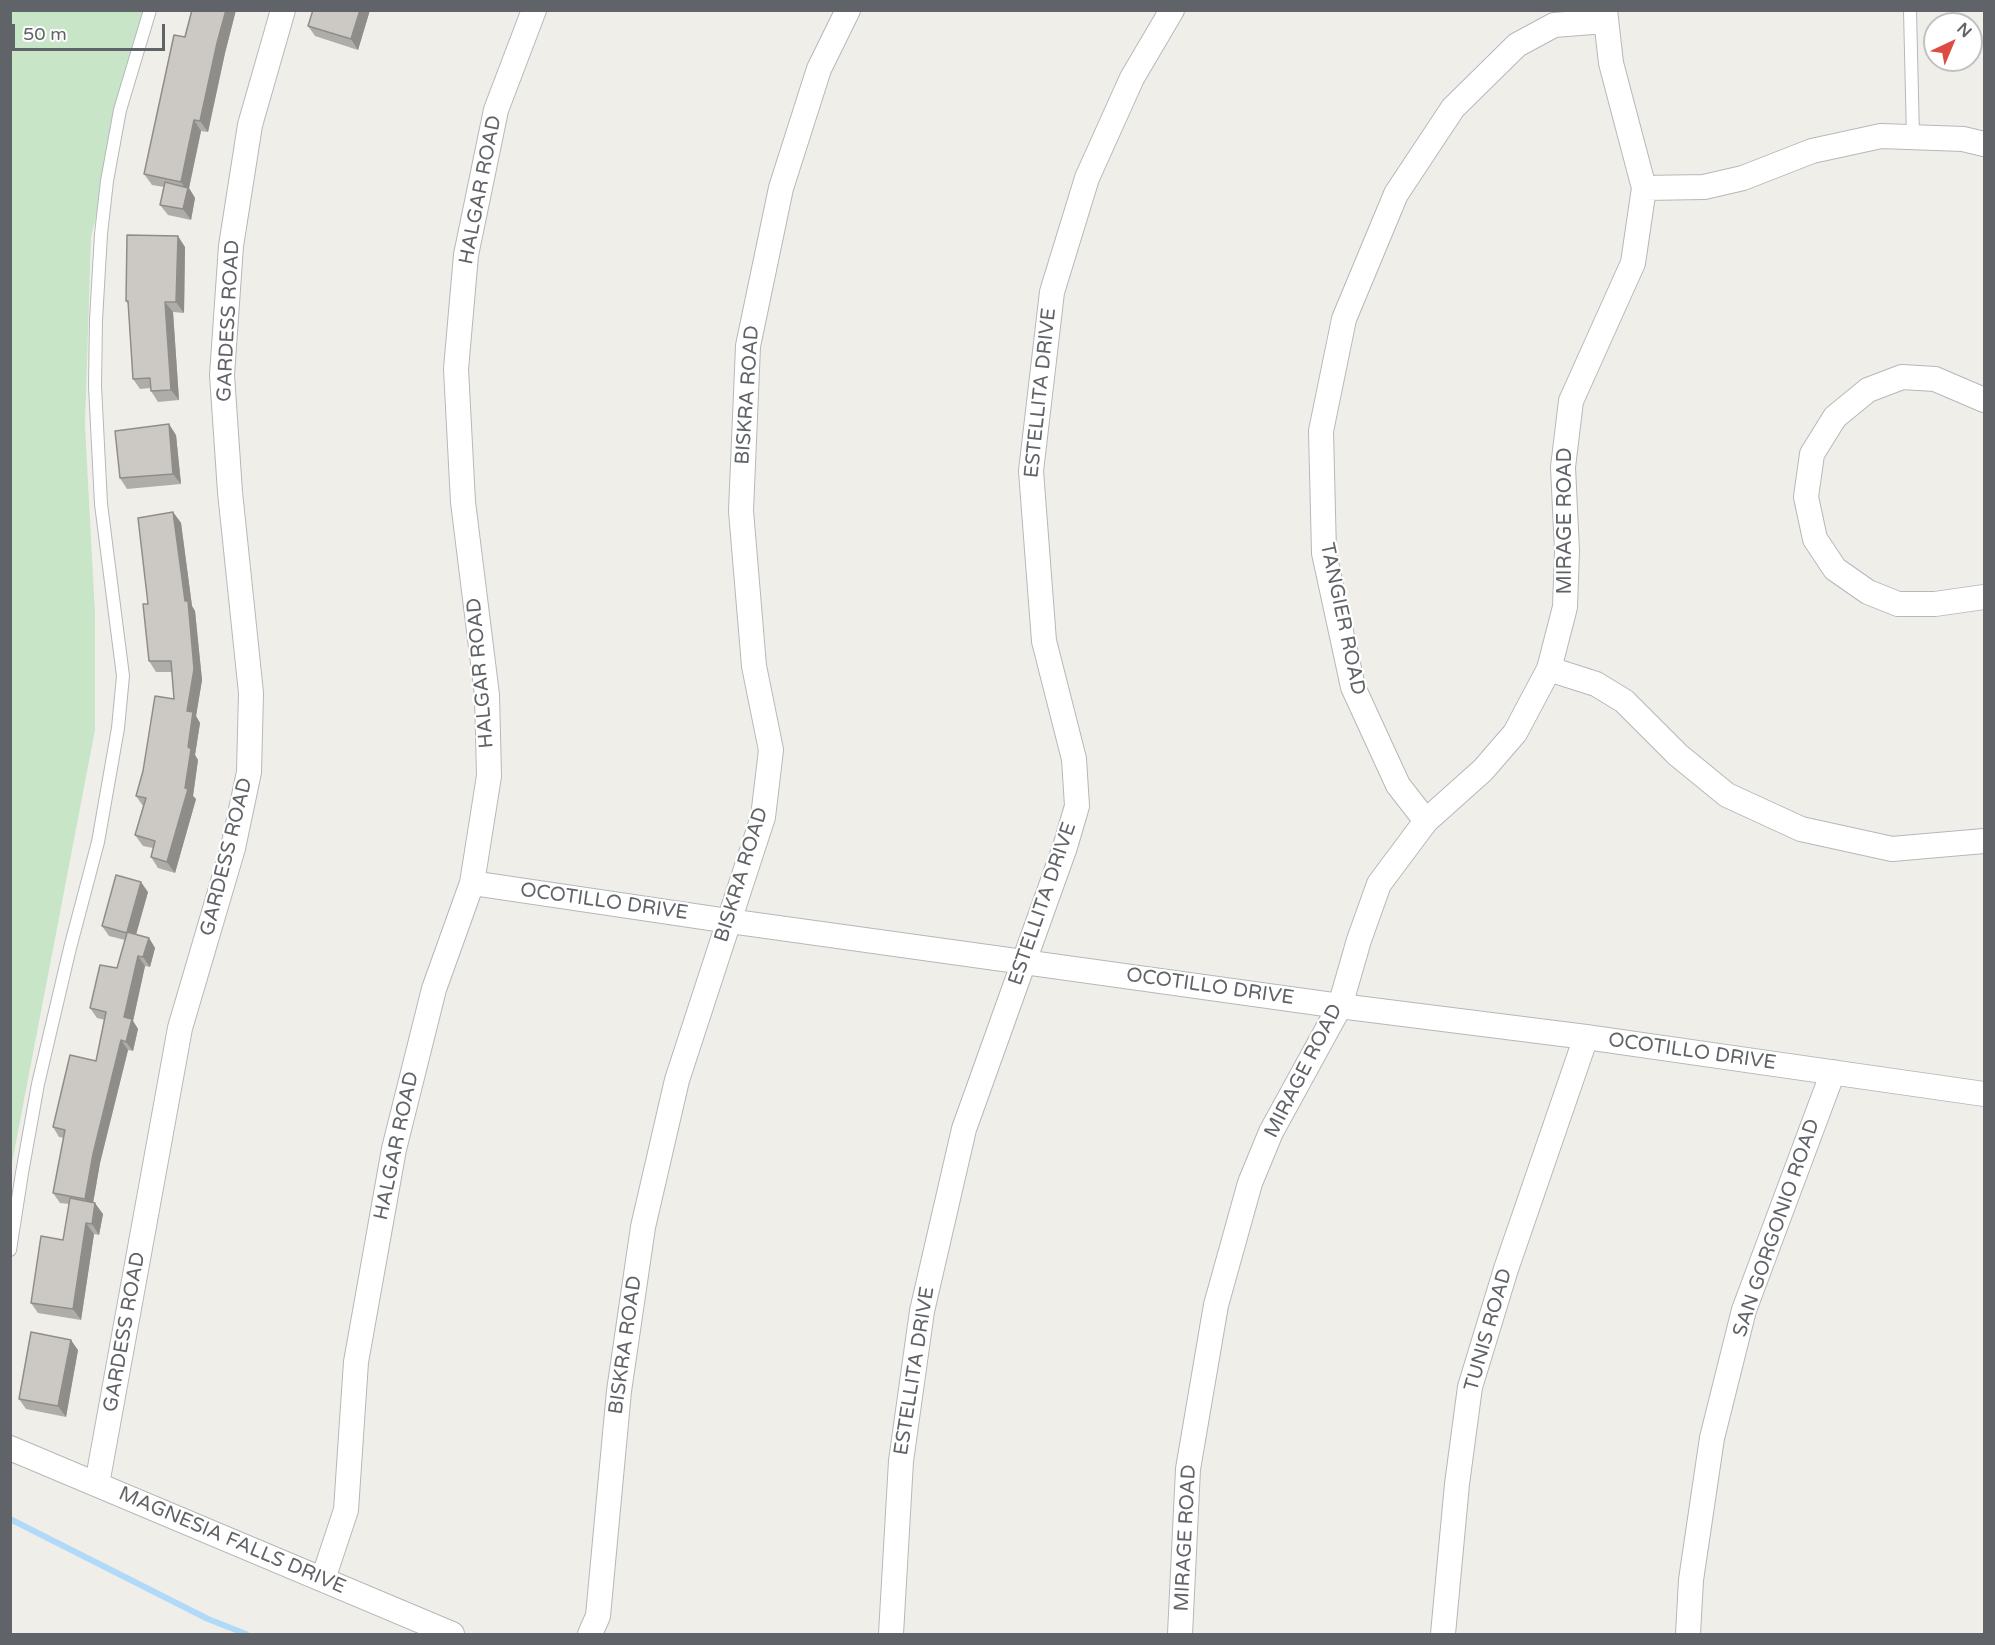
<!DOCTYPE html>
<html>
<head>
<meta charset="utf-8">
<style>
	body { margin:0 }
	#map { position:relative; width:1995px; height:1645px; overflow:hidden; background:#f0eee9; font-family:"Varela Round",sans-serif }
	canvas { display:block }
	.frame { position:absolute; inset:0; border:12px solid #606367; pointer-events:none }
	.north { position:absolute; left:1923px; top:12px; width:60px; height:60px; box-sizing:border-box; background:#fff; border:2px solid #bfc1c2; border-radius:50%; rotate:44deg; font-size:16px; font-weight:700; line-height:24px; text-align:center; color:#606367 }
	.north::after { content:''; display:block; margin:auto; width:21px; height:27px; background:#db4c43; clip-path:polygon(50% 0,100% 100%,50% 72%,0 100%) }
	.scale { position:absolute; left:12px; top:24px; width:153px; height:27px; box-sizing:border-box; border:3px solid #606367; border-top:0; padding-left:8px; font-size:18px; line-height:21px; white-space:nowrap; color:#606367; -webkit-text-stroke:4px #fff; paint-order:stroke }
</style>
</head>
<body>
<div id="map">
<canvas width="1995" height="1645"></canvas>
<div class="frame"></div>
<div class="north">N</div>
<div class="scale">50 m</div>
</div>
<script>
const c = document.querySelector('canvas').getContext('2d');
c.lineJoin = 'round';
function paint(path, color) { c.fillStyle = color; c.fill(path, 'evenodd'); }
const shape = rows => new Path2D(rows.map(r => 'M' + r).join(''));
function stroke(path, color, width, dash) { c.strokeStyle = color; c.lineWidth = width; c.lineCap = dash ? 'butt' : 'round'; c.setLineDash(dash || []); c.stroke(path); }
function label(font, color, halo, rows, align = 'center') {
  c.font = font + ' "Varela Round",sans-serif'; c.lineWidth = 4.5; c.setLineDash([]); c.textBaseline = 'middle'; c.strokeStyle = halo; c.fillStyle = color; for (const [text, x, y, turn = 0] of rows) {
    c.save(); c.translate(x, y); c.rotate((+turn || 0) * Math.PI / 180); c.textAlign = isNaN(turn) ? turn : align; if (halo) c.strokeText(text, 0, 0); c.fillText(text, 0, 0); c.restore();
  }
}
paint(shape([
	[11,11,145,11,91,237,85,425,95,614,95,730,11,1168]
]), '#c8e5c8');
stroke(shape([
	[10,1519,208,1619,246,1634]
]), '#b1daf8', 6);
const service = shape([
	[1910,10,1913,137],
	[10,1250,22,1173,38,1084,70,948,98,842,118,728,123,676,101,504,95,386,96,320,101,234,107,181,120,110,150,10]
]);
const minor = shape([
	[1644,188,1704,187,1743,178,1812,151,1881,136,1963,139,1984,144],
	[1984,400,1935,379,1902,377,1868,390,1835,417,1812,454,1806,497,1815,539,1835,569,1868,592,1898,604,1935,604,1984,597],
	[1549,669,1596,684,1624,701,1678,755,1727,795,1801,829,1892,849,1984,841],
	[1426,821,1398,785,1353,687,1324,553,1321,431,1344,319,1396,194,1453,108,1517,45,1554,25,1605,21],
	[472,883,729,921,1340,1006,1586,1037,1984,1094],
	[10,1448,452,1634],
	[97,1484,180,1028,233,848,249,772,251,693,230,492,222,375,231,246,250,125,283,10],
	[323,1579,346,1510,356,1362,394,1149,434,989,472,883,489,776,487,695,463,502,456,369,466,255,496,110,534,10],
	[590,1634,598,1616,619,1391,643,1227,677,1080,763,817,771,750,754,666,741,511,748,346,781,188,819,69,848,10],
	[891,1634,901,1461,922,1311,964,1129,1065,847,1077,806,1074,759,1044,641,1031,471,1052,292,1087,178,1132,78,1172,10],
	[1180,1634,1188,1469,1216,1305,1250,1183,1271,1132,1340,1006,1359,940,1379,884,1426,821,1483,770,1515,733,1549,669,1565,607,1567,551,1563,467,1571,401,1633,263,1644,188,1611,63,1605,10],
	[1443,1634,1457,1484,1470,1387,1506,1269,1586,1037],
	[1688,1634,1691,1580,1712,1438,1744,1310,1833,1072]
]);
stroke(service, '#b5b8bb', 14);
stroke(minor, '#b5b8bb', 26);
stroke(service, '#fff', 12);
stroke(minor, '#fff', 24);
paint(shape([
	[192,10,236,10,225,53,208,132,201,131,189,188,195,198,191,220,168,215,160,205,164,187,152,185,144,174],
	[370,10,358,50,315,36,308,26],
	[185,247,184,313,173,312,179,400,158,402,151,391,151,388,140,389,133,379,128,304,126,301],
	[176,435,181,484,127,489,120,478],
	[173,512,181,523,192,606,195,611,202,680,196,716,200,723,195,755,198,760,193,796,196,799,175,873,158,868,151,857,153,848,143,846,135,835,143,806,136,796,174,699,172,672,156,672,149,661,148,604],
	[148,892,136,934,149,938,155,948,150,967,145,966,133,1021,138,1029,133,1051,128,1050,100,1163,93,1203,103,1214,99,1235,94,1234,81,1320,38,1313,31,1303,63,1240,69,1204,60,1203,53,1193,64,1138,59,1137,53,1127,96,1061,105,1020,97,1018,90,1008,117,968,125,940,109,936,102,926],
	[78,1350,66,1417,26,1409,19,1399]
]), '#afada9');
paint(shape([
	[226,10,236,10,225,53,208,132,200,121,217,43],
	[360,10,370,10,358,50,351,39],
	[194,120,201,131,189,188,195,198,191,220,183,209,187,191,181,182],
	[178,236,185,247,184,313,176,302],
	[165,302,173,312,179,400,171,390],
	[169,424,176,435,181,484,173,474],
	[173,512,181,523,192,606,195,611,202,680,196,716,200,723,195,755,198,760,193,796,196,799,175,873,167,862,185,788,188,747,185,601],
	[141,882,148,892,134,942,127,932],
	[149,938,155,948,150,967,143,957],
	[138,956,145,966,133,1021,138,1029,133,1051,126,1042,124,1017],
	[121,1040,128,1050,100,1163,92,1209,85,1199,93,1154],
	[95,1203,103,1214,99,1235,92,1224],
	[86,1223,94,1234,81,1320,73,1309],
	[71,1340,78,1350,66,1417,58,1406]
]), '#8f8d8a');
const building = shape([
	[192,10,226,10,217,43,200,121,194,120,181,182,144,174,174,35,185,37,192,10],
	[313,10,360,10,351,39,308,26,313,10],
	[165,182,188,188,183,209,160,205,165,182],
	[127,235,178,236,176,302,165,302,171,390,151,391,150,378,133,379,128,301,126,301,127,235],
	[169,424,173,474,120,478,115,431,169,424],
	[173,512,185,601,188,601,194,669,187,711,193,712,188,747,191,749,185,788,188,789,167,862,151,857,155,841,135,835,146,798,136,796,143,771,155,696,174,699,171,661,149,661,143,604,148,604,138,518,173,512],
	[116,875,141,882,127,932,149,938,143,957,138,956,124,1017,132,1019,126,1042,121,1040,93,1154,85,1199,53,1193,65,1130,53,1127,70,1055,96,1061,106,1012,90,1008,100,965,117,968,127,933,102,926,116,875],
	[70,1198,95,1203,92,1224,86,1223,73,1309,31,1303,41,1236,63,1240,70,1198],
	[31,1332,71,1340,58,1406,19,1399,31,1332]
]);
paint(building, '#ccc9c5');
stroke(building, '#8f8d8a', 1.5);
label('20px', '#606367', '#fff', [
	["HALGAR ROAD",481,190,-79],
	["GARDESS ROAD",229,321,-87],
	["ESTELLITA DRIVE",1041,393,-84],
	["BISKRA ROAD",748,395,-86],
	["MIRAGE ROAD",1566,521,-90],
	["TANGIER ROAD",1342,619,78],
	["HALGAR ROAD",481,673,-95],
	["GARDESS ROAD",227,857,-76],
	["BISKRA ROAD",742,875,-73],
	["OCOTILLO DRIVE",604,902,8],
	["ESTELLITA DRIVE",1043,904,-71],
	["OCOTILLO DRIVE",1210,987,8],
	["OCOTILLO DRIVE",1692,1052,8],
	["MIRAGE ROAD",1304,1071,-63],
	["HALGAR ROAD",397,1146,-78],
	["SAN GORGONIO ROAD",1777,1228,-71],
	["TUNIS ROAD",1489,1330,-74],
	["GARDESS ROAD",125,1332,-80],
	["BISKRA ROAD",626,1345,-82],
	["ESTELLITA DRIVE",915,1371,-81],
	["MIRAGE ROAD",1186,1538,-87],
	["MAGNESIA FALLS DRIVE",232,1541,23]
]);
</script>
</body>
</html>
